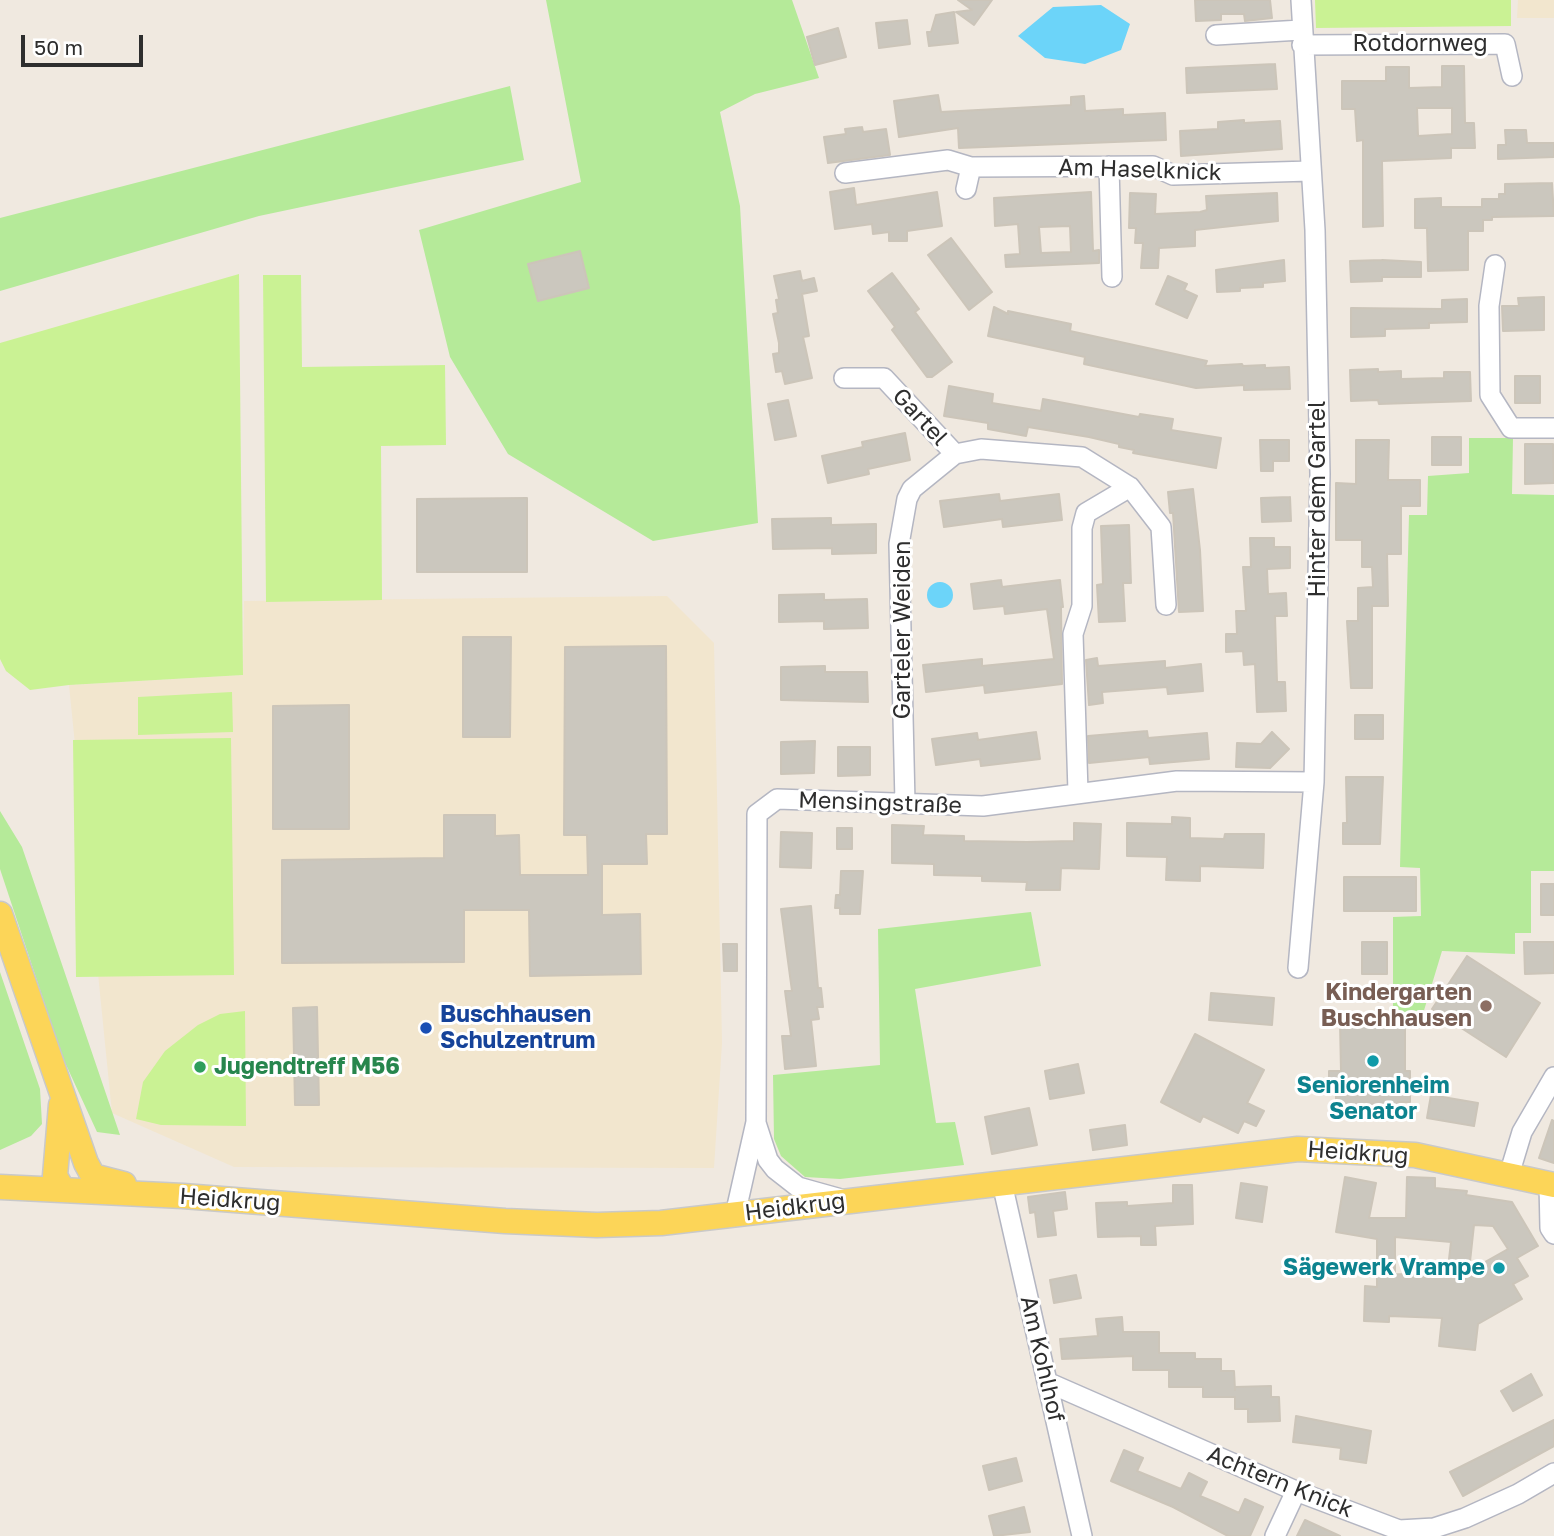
<!DOCTYPE html>
<html>
<head>
<meta charset="utf-8">
<style>
	body { margin:0 }
	#map { position:relative; width:1554px; height:1536px; overflow:hidden; background:#f0e9e0; font-family:"Golos Text",sans-serif }
	canvas { display:block }
	.scale { position:absolute; left:21px; top:35px; width:122px; height:32px; box-sizing:border-box; border:4px solid #2e2e2e; border-top:0; padding-left:9px; font-size:21px; line-height:24px; white-space:nowrap; color:#2e2e2e; -webkit-text-stroke:5px #fff; paint-order:stroke }
</style>
</head>
<body>
<div id="map">
<canvas width="1554" height="1536"></canvas>
<div class="scale">50 m</div>
</div>
<script>
const c = document.querySelector('canvas').getContext('2d');
c.lineJoin = 'round';
function paint(path, color) { c.fillStyle = color; c.fill(path, 'evenodd'); }
const shape = rows => new Path2D(rows.map(r => 'M' + r).join(''));
function stroke(path, color, width, dash) { c.strokeStyle = color; c.lineWidth = width; c.lineCap = dash ? 'butt' : 'round'; c.setLineDash(dash || []); c.stroke(path); }
function label(font, color, halo, rows, align = 'center') {
  c.font = font + ' "Golos Text",sans-serif'; c.lineWidth = 6; c.setLineDash([]); c.textBaseline = 'middle'; c.strokeStyle = halo; c.fillStyle = color; for (const [text, x, y, turn = 0] of rows) {
    c.save(); c.translate(x, y); c.rotate((+turn || 0) * Math.PI / 180); c.textAlign = isNaN(turn) ? turn : align; if (halo) c.strokeText(text, 0, 0); c.fillText(text, 0, 0); c.restore();
  }
}
paint(shape([
	[1518,0,1554,0,1554,18,1517,18],
	[667,596,714,643,722,1043,714,1168,234,1167,112,1113,69,685,243,675,244,601]
]), '#f2e6ce');
paint(shape([
	[546,0,792,0,819,78,755,94,720,112,740,206,758,523,653,541,508,454,450,357,419,230,581,182],
	[510,86,524,160,259,216,0,291,0,218],
	[1469,438,1513,438,1512,494,1554,495,1554,871,1531,871,1531,933,1515,933,1515,954,1442,951,1422,1017,1393,1015,1393,917,1421,916,1420,868,1400,867,1409,515,1427,515,1428,476,1469,473],
	[0,811,22,847,120,1135,97,1132,62,1056,0,869],
	[1031,912,1041,966,915,989,936,1123,955,1122,964,1165,840,1179,805,1177,781,1156,774,1139,773,1075,880,1065,878,929],
	[0,972,40,1089,42,1124,31,1136,0,1150]
]), '#b5ea99');
paint(shape([
	[1315,0,1511,0,1511,26,1316,28],
	[239,274,243,675,69,685,30,690,6,671,0,659,0,343],
	[263,275,301,275,302,367,445,365,446,445,381,446,382,600,266,602],
	[232,692,233,732,138,735,138,697],
	[231,738,234,975,76,977,73,740],
	[245,1011,246,1126,161,1125,136,1119,143,1082,165,1051,198,1025,220,1014]
]), '#caf294');
paint(shape([
	[1101,5,1130,24,1121,50,1085,64,1045,58,1018,36,1053,7],
	'927 595a13 13 0 1 1 26 0a13 13 0 1 1-26 0Z'
]), '#6cd4f9');
const building = shape([
	[958,0,992,0,974,25,956,12,972,10,958,0],
	[1195,0,1270,0,1272,18,1245,21,1244,14,1221,14,1221,20,1196,21,1195,0],
	[954,12,958,43,929,46,927,32,931,32,936,15,954,12],
	[907,20,910,44,879,48,876,23,907,20],
	[838,28,846,57,815,65,807,37,838,28],
	[1275,64,1277,89,1187,93,1186,68,1275,64],
	[1442,66,1464,66,1465,123,1474,123,1475,148,1451,148,1451,158,1382,161,1383,226,1363,227,1363,140,1357,141,1355,109,1342,109,1342,81,1386,81,1386,67,1409,67,1409,88,1442,87,1442,66],
	[1417,108,1452,108,1452,134,1418,136,1417,108],
	[938,95,941,112,1071,105,1071,97,1084,96,1085,111,1123,109,1123,115,1165,113,1166,140,959,148,958,128,899,137,894,101,938,95],
	[1244,120,1244,123,1280,121,1282,149,1181,156,1180,131,1218,129,1218,122,1244,120],
	[862,127,863,132,886,129,890,155,828,163,824,137,846,134,845,129,862,127],
	[1505,130,1526,130,1527,143,1554,143,1554,157,1498,159,1498,145,1506,145,1505,130],
	[1552,183,1554,216,1492,217,1492,220,1483,220,1483,231,1468,231,1468,270,1428,271,1427,228,1415,228,1415,199,1441,198,1441,207,1482,207,1482,199,1499,199,1499,194,1505,194,1505,184,1552,183],
	[854,188,856,205,937,192,942,226,907,231,907,241,889,241,889,232,873,234,872,224,835,229,830,192,854,188],
	[1091,192,1093,251,1099,250,1099,263,1006,267,1005,255,1020,254,1018,224,995,226,994,198,1091,192],
	[1070,226,1071,252,1041,253,1039,227,1070,226],
	[1130,193,1156,194,1155,214,1200,212,1207,210,1206,196,1277,193,1278,221,1195,230,1195,246,1159,248,1158,268,1141,268,1143,243,1135,243,1136,228,1129,228,1130,193],
	[951,238,992,292,969,310,928,255,951,238],
	[580,251,589,288,538,301,528,264,580,251],
	[1284,260,1285,281,1263,283,1263,287,1240,288,1240,291,1217,292,1216,270,1284,260],
	[1382,260,1421,262,1421,277,1382,277,1382,281,1351,282,1350,261,1382,260],
	[800,271,802,281,814,278,817,291,802,294,809,336,803,337,812,378,785,384,782,371,776,372,773,354,779,353,779,343,773,314,778,313,776,300,779,299,774,276,800,271],
	[892,273,919,309,915,312,952,362,932,377,927,377,892,330,895,327,868,291,892,273],
	[1168,276,1187,284,1184,290,1197,296,1187,318,1156,304,1168,276],
	[1544,297,1544,330,1503,331,1502,306,1519,306,1518,298,1544,297],
	[1467,299,1467,322,1429,323,1429,328,1385,329,1385,336,1351,337,1351,308,1442,309,1442,300,1467,299],
	[994,307,1008,314,1008,311,1071,324,1070,331,1207,361,1205,366,1242,364,1243,366,1265,365,1265,368,1289,367,1290,389,1244,390,1244,385,1196,388,1084,364,1085,357,988,336,994,307],
	[1378,369,1378,372,1401,371,1401,379,1444,378,1444,372,1470,372,1471,401,1379,404,1378,400,1351,401,1350,370,1378,369],
	[1515,376,1540,376,1540,403,1515,403,1515,376],
	[949,386,993,394,992,403,1041,411,1043,399,1139,417,1140,414,1173,419,1171,430,1221,438,1216,468,1133,453,1134,450,1119,447,1119,444,1089,437,1028,427,1026,436,988,429,988,423,944,416,949,386],
	[788,400,796,436,775,440,768,404,788,400],
	[905,433,910,460,868,469,869,474,828,483,822,456,863,447,862,442,905,433],
	[1432,437,1461,437,1461,465,1432,465,1432,437],
	[1260,440,1289,440,1289,461,1273,461,1273,471,1261,471,1260,440],
	[1356,440,1389,440,1388,480,1420,480,1420,506,1401,506,1401,554,1387,554,1388,606,1372,606,1372,688,1351,688,1347,621,1358,621,1358,588,1373,587,1372,567,1362,567,1362,540,1336,540,1336,483,1356,484,1356,440],
	[1525,444,1553,444,1554,483,1525,484,1525,444],
	[1193,489,1200,550,1203,611,1179,612,1173,513,1170,513,1168,492,1193,489],
	[999,494,1000,501,1059,494,1062,520,1003,527,1002,519,944,527,940,501,999,494],
	[1290,497,1291,521,1262,522,1261,498,1290,497],
	[527,498,527,572,417,572,417,499,527,498],
	[831,518,831,525,876,524,876,553,832,554,832,548,773,549,772,519,831,518],
	[1129,525,1131,583,1123,583,1125,621,1099,622,1097,585,1103,584,1101,526,1129,525],
	[1250,538,1274,538,1274,547,1290,547,1290,568,1267,569,1268,594,1286,593,1287,616,1275,616,1277,682,1285,682,1286,711,1257,712,1255,664,1244,665,1243,651,1226,652,1226,634,1237,634,1236,611,1246,611,1243,567,1251,567,1250,538],
	[1001,580,1002,587,1060,580,1063,607,1061,607,1062,684,985,693,984,685,926,692,923,665,982,659,982,666,1054,659,1047,609,1005,614,1004,606,974,609,971,584,1001,580],
	[824,594,824,600,867,599,868,628,824,629,824,621,779,622,779,595,824,594],
	[463,637,511,637,510,737,463,737,463,637],
	[666,646,667,834,646,834,647,864,602,864,602,915,640,914,641,974,530,976,529,910,464,910,464,962,282,963,282,860,444,858,444,815,495,815,495,836,519,835,520,875,588,875,587,835,564,835,565,647,666,646],
	[1097,658,1098,666,1165,661,1165,668,1201,664,1203,691,1168,694,1167,687,1102,692,1103,703,1089,705,1086,660,1097,658],
	[825,666,825,672,867,672,868,702,781,700,781,667,825,666],
	[349,705,349,829,273,829,273,706,349,705],
	[1355,715,1383,715,1383,739,1355,739,1355,715],
	[1147,731,1148,738,1207,733,1209,759,1150,764,1149,757,1089,763,1088,736,1147,731],
	[1036,732,1040,759,981,766,980,759,936,765,932,739,977,733,978,740,1036,732],
	[1272,732,1289,749,1270,768,1236,767,1237,743,1261,744,1272,732],
	[815,741,814,773,781,774,781,742,815,741],
	[838,747,870,747,870,775,838,776,838,747],
	[1346,777,1383,777,1380,844,1343,844,1343,823,1347,823,1346,777],
	[1172,817,1190,818,1190,838,1224,839,1225,834,1264,834,1263,868,1200,866,1200,881,1166,880,1167,857,1127,856,1127,823,1172,824,1172,817],
	[1074,823,1101,824,1099,869,1061,868,1060,890,1026,890,1027,882,982,881,982,876,934,875,934,864,892,863,892,825,924,826,923,835,964,836,964,841,1027,842,1074,841,1074,823],
	[837,828,852,828,852,849,837,849,837,828],
	[781,832,812,833,811,868,780,867,781,832],
	[841,871,863,871,860,914,840,914,840,908,835,908,836,895,840,895,841,871],
	[1344,877,1416,877,1416,911,1344,911,1344,877],
	[1541,884,1554,884,1554,915,1541,915,1541,884],
	[811,906,818,988,821,988,823,1007,817,1007,819,1019,811,1020,816,1066,785,1069,782,1036,791,1036,785,991,792,991,781,909,811,906],
	[1362,942,1387,942,1387,974,1362,974,1362,942],
	[1524,942,1554,942,1554,973,1525,974,1524,942],
	[723,944,737,944,737,971,724,971,723,944],
	[1467,956,1540,1003,1506,1057,1432,1009,1467,956],
	[1211,993,1274,998,1272,1025,1209,1020,1211,993],
	[317,1007,319,1105,295,1105,293,1008,317,1007],
	[1340,1022,1405,1023,1405,1071,1410,1071,1410,1102,1398,1102,1398,1111,1336,1112,1336,1093,1329,1093,1329,1071,1341,1071,1340,1022],
	[1195,1034,1264,1070,1247,1103,1264,1111,1256,1126,1244,1121,1238,1133,1203,1116,1200,1122,1161,1102,1195,1034],
	[1078,1064,1084,1093,1050,1099,1045,1071,1078,1064],
	[1431,1095,1478,1103,1474,1126,1427,1118,1431,1095],
	[1029,1108,1037,1145,992,1154,985,1117,1029,1108],
	[1552,1120,1554,1121,1554,1163,1539,1158,1552,1120],
	[1125,1125,1127,1145,1093,1150,1090,1130,1125,1125],
	[1345,1177,1376,1183,1369,1218,1406,1218,1407,1177,1435,1178,1435,1188,1467,1191,1466,1195,1512,1202,1538,1246,1517,1258,1528,1276,1513,1284,1522,1299,1478,1324,1475,1350,1439,1346,1442,1318,1389,1316,1389,1322,1364,1321,1365,1286,1377,1287,1377,1239,1336,1232,1345,1177],
	[1474,1225,1493,1226,1508,1249,1469,1271,1474,1225],
	[1395,1237,1451,1242,1447,1276,1395,1274,1395,1237],
	[1241,1183,1267,1187,1262,1222,1236,1218,1241,1183],
	[1173,1185,1192,1185,1193,1224,1155,1226,1156,1245,1141,1245,1141,1236,1098,1237,1096,1203,1127,1202,1127,1206,1173,1203,1173,1185],
	[1065,1192,1067,1209,1053,1211,1056,1235,1038,1237,1035,1212,1030,1213,1028,1197,1065,1192],
	[1076,1275,1081,1298,1054,1303,1050,1280,1076,1275],
	[1122,1317,1123,1332,1159,1332,1159,1353,1195,1353,1195,1359,1221,1359,1221,1371,1234,1371,1235,1390,1235,1387,1271,1386,1271,1397,1279,1397,1280,1421,1248,1422,1248,1409,1235,1409,1235,1397,1203,1397,1203,1387,1169,1387,1169,1370,1133,1370,1133,1356,1062,1359,1060,1339,1098,1336,1096,1319,1122,1317],
	[1531,1374,1542,1395,1513,1411,1501,1391,1531,1374],
	[1296,1416,1371,1431,1366,1463,1340,1459,1341,1448,1293,1442,1296,1416],
	[1554,1420,1554,1446,1463,1496,1450,1472,1554,1420],
	[1124,1450,1143,1458,1137,1471,1181,1489,1189,1473,1207,1482,1200,1496,1217,1503,1239,1513,1245,1499,1263,1507,1250,1536,1228,1536,1173,1507,1111,1481,1124,1450],
	[1016,1458,1022,1481,989,1490,983,1466,1016,1458],
	[1024,1507,1030,1532,994,1536,989,1516,1024,1507],
	[1305,1520,1340,1536,1297,1536,1305,1520]
]);
paint(building, '#cbc7be');
stroke(building, '#ccc5b9', 2);
const minor = shape([
	[1216,35,1301,30],
	[1302,45,1505,44,1512,76],
	[1109,166,1112,277],
	[845,173,948,160,971,167,1153,166,1173,175,1310,171],
	[966,189,971,167],
	[1495,265,1489,306,1490,395,1511,428,1554,428],
	[844,378,884,378,955,454],
	[1078,792,1073,634,1082,606,1082,528,1086,513,1130,487],
	[905,803,899,544,907,499,912,489,955,454,981,449,1082,457,1130,487,1161,527,1166,605],
	[1298,968,1314,782,1320,474,1315,230,1301,0],
	[756,1123,768,1160,775,1169,798,1187,841,1199],
	[1509,1175,1522,1132,1554,1077],
	[1002,1183,1082,1536],
	[1549,1184,1550,1228,1554,1234],
	[735,1215,756,1122,757,814,777,799,983,806,1177,781,1314,782],
	[1047,1382,1296,1491,1399,1530,1434,1528,1465,1518,1518,1494,1554,1473],
	[1275,1536,1296,1491]
]);
const major = shape([
	[0,914,86,1163,93,1176,124,1184],
	[61,1105,55,1176,63,1190],
	[0,1187,183,1196,505,1221,597,1225,661,1223,1298,1149,1415,1155,1554,1185]
]);
stroke(minor, '#b4b6c2', 22);
stroke(major, '#c9c9c9', 27);
stroke(minor, '#fff', 19);
stroke(major, '#fcd558', 24);
for (const [x, y, r, color] of [
	[1486,1006,7,"#8d6e63"],
	[426,1028,7,"#1a4fb4"],
	[1373,1061,7,"#0f9aa8"],
	[200,1067,7,"#2e9e5b"],
	[1499,1268,7,"#0f9aa8"]
]) { const dot = new Path2D(); dot.arc(x, y, r, 0, 2 * Math.PI); c.fillStyle = color; c.fill(dot); stroke(dot, '#fff', 2.5); }
label('23px', '#2e2e2e', '#fff', [
	["Rotdornweg",1420,44],
	["Am Haselknick",1140,170,2],
	["Gartel",920,417,47],
	["Hinter dem Gartel",1318,499,-90],
	["Garteler Weiden",903,630,-90],
	["Mensingstraße",880,803,2],
	["Heidkrug",1358,1153,4],
	["Heidkrug",230,1200,4],
	["Heidkrug",795,1207,-7],
	["Am Kohlhof",1042,1359,77],
	["Achtern Knick",1280,1482,22]
]);
label('bold 23px', '#785e54', '#fff', [
	["Kindergarten",1472,993],
	["Buschhausen",1472,1019]
], 'right');
label('bold 23px', '#164399', '#fff', [
	["Buschhausen",440,1015],
	["Schulzentrum",440,1041]
], 'left');
label('bold 23px', '#27864d', '#fff', [
	["Jugendtreff M56",214,1067]
], 'left');
label('bold 23px', '#0d838f', '#fff', [
	["Seniorenheim",1373,1086],
	["Senator",1373,1112],
	["Sägewerk Vrampe",1485,1268,"right"]
]);
</script>
</body>
</html>
